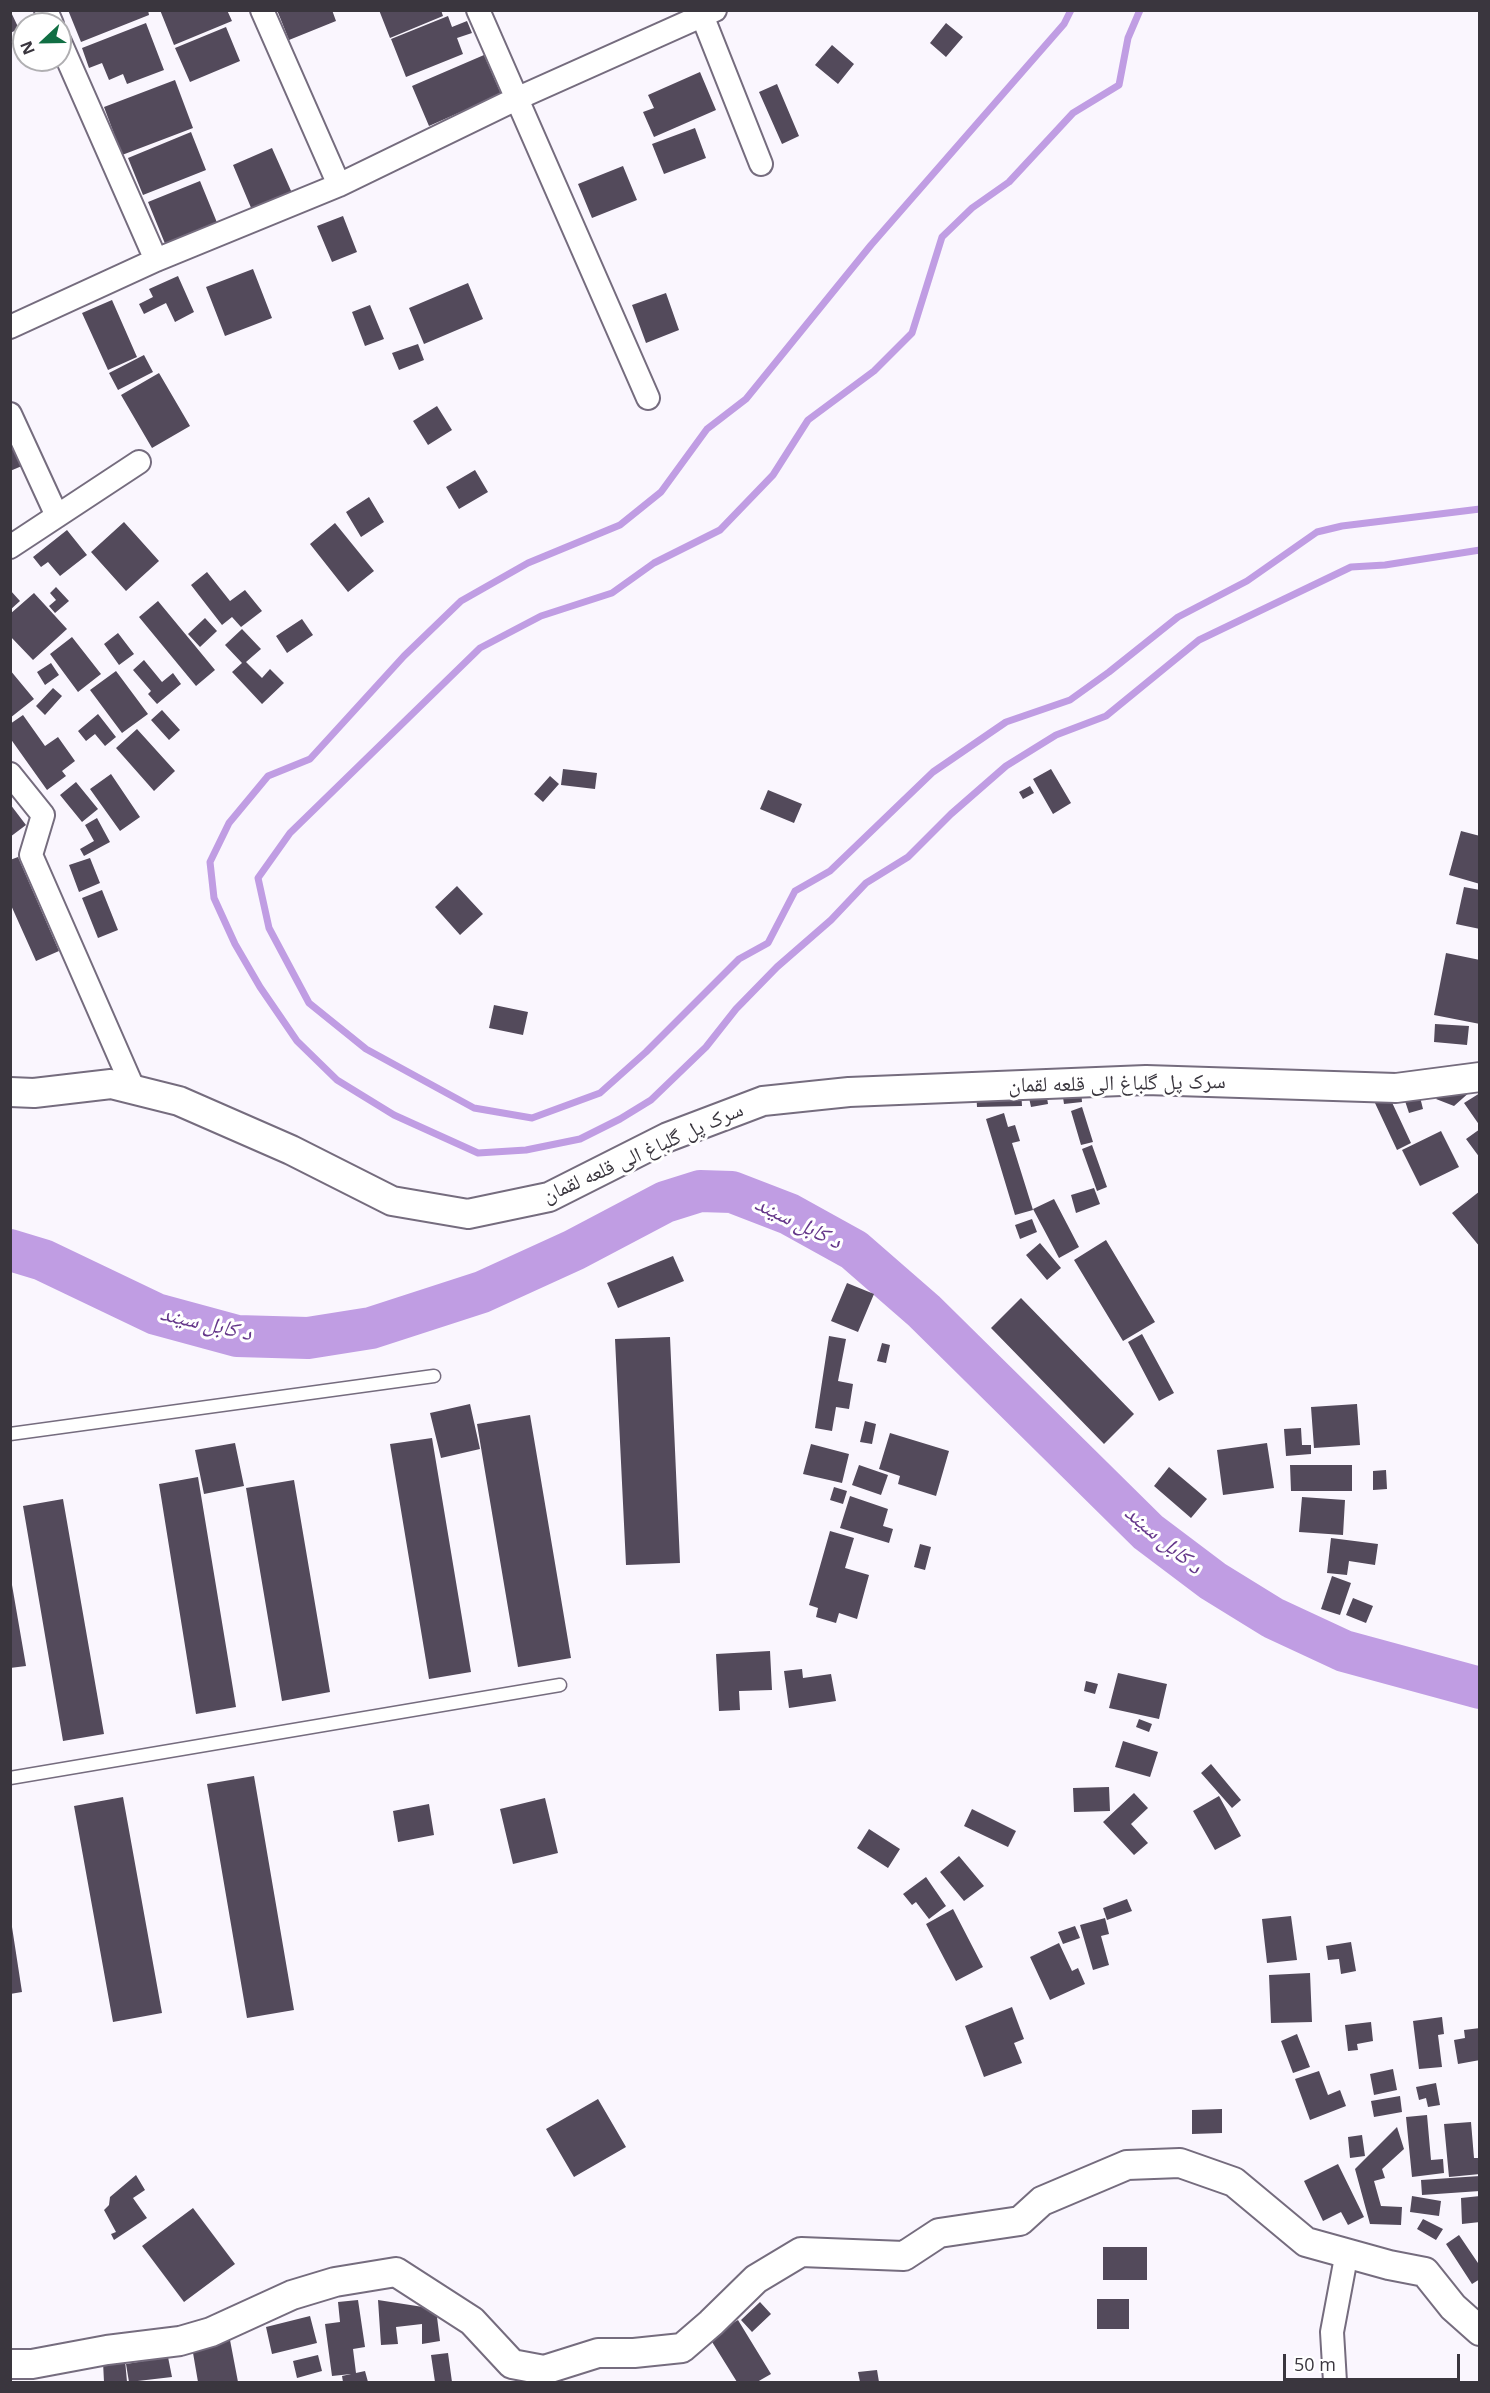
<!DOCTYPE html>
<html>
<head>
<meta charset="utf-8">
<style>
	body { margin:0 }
	#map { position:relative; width:1490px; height:2393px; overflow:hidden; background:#faf6fe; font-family:"Open Sans",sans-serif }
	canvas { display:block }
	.frame { position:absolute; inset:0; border:12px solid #3a363e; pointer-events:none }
	.north { position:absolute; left:12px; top:12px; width:60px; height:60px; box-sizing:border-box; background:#fff; border:2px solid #b0afb2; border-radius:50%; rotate:248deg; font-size:16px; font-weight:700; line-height:24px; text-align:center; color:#3a363e }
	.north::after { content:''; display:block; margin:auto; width:21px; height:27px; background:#116f44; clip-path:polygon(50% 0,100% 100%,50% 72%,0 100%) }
	.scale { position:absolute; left:1283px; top:2354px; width:177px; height:27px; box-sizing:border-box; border:3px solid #3a363e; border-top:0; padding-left:8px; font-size:18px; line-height:21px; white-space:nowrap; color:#3a363e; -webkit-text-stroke:4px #fff; paint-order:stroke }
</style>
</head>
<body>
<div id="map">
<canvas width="1490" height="2393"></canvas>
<div class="frame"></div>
<div class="north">N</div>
<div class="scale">50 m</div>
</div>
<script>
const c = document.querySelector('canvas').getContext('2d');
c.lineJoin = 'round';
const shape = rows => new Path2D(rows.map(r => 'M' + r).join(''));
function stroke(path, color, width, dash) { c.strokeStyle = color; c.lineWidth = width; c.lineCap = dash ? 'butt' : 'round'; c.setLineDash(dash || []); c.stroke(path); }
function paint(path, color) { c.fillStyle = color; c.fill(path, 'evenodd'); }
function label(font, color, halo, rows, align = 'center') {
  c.font = font + ' "Open Sans","Noto Naskh Arabic",sans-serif'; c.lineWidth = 6; c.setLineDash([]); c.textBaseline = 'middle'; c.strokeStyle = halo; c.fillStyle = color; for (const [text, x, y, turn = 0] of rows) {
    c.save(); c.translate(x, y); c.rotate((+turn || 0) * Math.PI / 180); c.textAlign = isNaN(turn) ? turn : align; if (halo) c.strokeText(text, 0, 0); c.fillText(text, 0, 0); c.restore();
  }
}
stroke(shape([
	[1071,10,1064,24,871,245,746,399,707,429,661,492,620,525,528,563,461,601,404,656,310,759,268,776,229,823,210,862,214,898,235,944,260,987,297,1041,337,1080,394,1115,478,1153,526,1150,580,1139,620,1119,651,1100,706,1047,736,1009,777,967,831,920,866,883,908,857,951,814,1006,766,1056,735,1106,716,1199,640,1351,567,1385,565,1480,550],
	[1140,10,1128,38,1119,85,1073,113,1009,182,972,208,942,237,912,333,874,371,808,420,773,475,720,530,654,563,612,593,541,616,480,648,290,833,258,878,269,928,309,1003,366,1049,474,1108,532,1118,600,1093,646,1052,739,959,768,943,795,891,830,871,933,772,1006,722,1070,700,1109,672,1178,617,1247,581,1317,532,1342,526,1480,509]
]), '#c09de3', 7);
stroke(shape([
	[10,1250,43,1260,156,1314,237,1336,308,1338,371,1328,482,1292,574,1250,665,1202,700,1191,732,1192,789,1214,854,1250,924,1311,1148,1532,1213,1581,1273,1618,1344,1651,1480,1688]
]), '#c09de3', 42);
paint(shape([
	[10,10,19,29,10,33],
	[68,10,148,10,149,15,81,42],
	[160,10,227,10,232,21,174,45],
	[277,10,332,10,336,21,289,40],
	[379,10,441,10,443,16,390,38],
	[448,16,452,27,467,21,472,33,457,38,463,54,406,77,391,39],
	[146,23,164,70,127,84,123,74,109,80,102,63,89,68,82,48],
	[946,23,963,37,946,57,930,43],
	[226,27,240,61,190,82,175,48],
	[832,45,854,64,838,84,815,65],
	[484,55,501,94,429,126,412,86],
	[700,72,716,110,654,137,643,112,654,108,648,95],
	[175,80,193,128,122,155,104,107],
	[777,84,799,136,782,144,759,92],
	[695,128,706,158,664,174,652,144],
	[191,132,206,170,143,195,128,158],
	[272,148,292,193,252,210,233,165],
	[623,166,637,200,592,218,578,184],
	[200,181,218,225,166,246,148,202],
	[343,216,357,252,332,262,317,226],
	[253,269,272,318,225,336,206,287],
	[178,276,194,312,175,322,166,303,144,314,139,304,153,297,149,289],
	[468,283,483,319,424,344,409,308],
	[666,293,679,330,646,343,632,305],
	[112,300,137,357,108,370,82,313],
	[370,305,384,339,365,346,352,312],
	[418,344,424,360,399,370,392,353],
	[144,355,153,372,118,390,109,373],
	[159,373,190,426,152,448,121,395],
	[437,406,452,430,428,445,413,421],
	[10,434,29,463,10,471],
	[475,470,488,492,459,509,446,487],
	[369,497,384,522,361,537,346,512],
	[124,522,159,561,126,591,91,552],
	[335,523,374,571,348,592,310,544],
	[67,530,87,555,60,576,48,562,41,567,33,557],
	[207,572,230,601,245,590,262,611,241,627,232,617,222,625,191,585],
	[56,587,69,601,55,613,49,606,56,600,50,593],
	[10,590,20,601,10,610],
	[34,593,67,629,33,660,10,636,10,614],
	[158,601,215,670,196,686,139,617],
	[205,618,217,631,200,647,188,634],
	[302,619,313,635,287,653,276,636],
	[242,629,261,649,246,662,262,678,270,669,284,683,262,704,232,672,242,663,225,645],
	[118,633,134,654,119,665,104,644],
	[72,637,101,674,78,692,50,654],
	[144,660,162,682,173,673,181,684,157,704,148,694,151,691,133,670],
	[51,663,59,675,45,685,37,672],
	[10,670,34,699,10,718],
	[116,671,148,714,122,733,90,690],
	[53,688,62,696,45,715,36,706],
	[162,710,180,730,169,740,151,720],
	[98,714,116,737,105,746,95,734,86,741,78,731],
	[23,715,45,746,58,737,75,761,62,771,66,776,47,790,10,738,10,724],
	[137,729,175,771,154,791,116,748],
	[563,769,597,773,595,789,561,785],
	[1051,769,1071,803,1053,814,1033,779],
	[111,774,140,817,120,831,90,789],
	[550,776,559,784,543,802,534,794],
	[76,782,98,809,82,822,60,795],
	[1030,786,1034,793,1023,799,1019,792],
	[768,790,802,804,794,823,760,809],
	[10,804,26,825,10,837],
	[97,818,110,842,84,856,80,849,94,841,85,825],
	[1461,831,1480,836,1480,884,1449,875],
	[18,857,59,951,36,961,10,903,10,860],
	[90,858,100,883,79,892,69,865],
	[457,886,483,914,460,935,435,907],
	[1464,887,1480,890,1480,929,1456,924],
	[102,890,118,930,98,938,82,898],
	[1446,953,1480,960,1480,1024,1434,1015],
	[494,1005,528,1012,523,1035,489,1028],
	[1435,1024,1469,1026,1467,1045,1434,1042],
	[1451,1083,1480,1083,1454,1106,1436,1099],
	[1021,1089,1022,1106,977,1107,976,1090],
	[1081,1090,1082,1102,1064,1104,1062,1091],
	[1046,1091,1048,1104,1031,1107,1028,1093],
	[1480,1093,1480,1126,1464,1103],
	[1389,1096,1411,1143,1397,1150,1375,1103],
	[1420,1097,1423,1109,1409,1113,1405,1101],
	[1082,1107,1093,1142,1081,1145,1071,1111],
	[1004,1113,1008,1127,1015,1125,1020,1141,1012,1143,1033,1210,1015,1215,986,1119],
	[1480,1129,1480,1158,1466,1139],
	[1441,1131,1459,1167,1420,1186,1402,1150],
	[1092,1145,1107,1187,1097,1191,1082,1149],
	[1094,1188,1100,1204,1076,1213,1071,1195],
	[1480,1191,1480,1247,1452,1213],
	[1054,1199,1079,1247,1059,1258,1033,1209],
	[1032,1219,1037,1232,1020,1239,1015,1225],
	[1106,1240,1155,1322,1123,1341,1074,1260],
	[1040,1243,1061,1268,1047,1280,1026,1255],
	[673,1256,684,1281,618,1308,607,1283],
	[847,1283,874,1294,858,1332,831,1321],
	[1021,1298,1134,1414,1104,1444,991,1328],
	[1142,1334,1174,1393,1159,1401,1128,1342],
	[829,1336,846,1339,838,1381,853,1384,849,1409,836,1407,832,1431,815,1428],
	[670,1337,680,1563,626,1565,615,1339],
	[882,1343,890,1345,886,1363,877,1361],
	[470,1404,480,1449,441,1458,430,1413],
	[1357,1404,1360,1445,1314,1448,1311,1407],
	[530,1415,571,1658,518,1667,477,1424],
	[865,1421,876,1424,872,1444,860,1442],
	[1301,1428,1302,1445,1311,1445,1311,1454,1286,1456,1284,1429],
	[890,1433,949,1451,936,1496,898,1484,900,1476,879,1469],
	[432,1438,471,1672,429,1679,390,1444],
	[235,1443,244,1486,204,1494,195,1450],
	[1267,1443,1274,1488,1223,1495,1217,1450],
	[811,1444,849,1454,842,1483,803,1474],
	[859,1465,888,1475,881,1495,852,1485],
	[1290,1465,1352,1465,1352,1491,1291,1491],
	[1169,1467,1207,1499,1191,1518,1154,1486],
	[1386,1470,1387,1489,1373,1490,1373,1471],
	[198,1477,236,1707,196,1714,159,1484],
	[294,1480,330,1692,282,1701,246,1488],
	[834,1487,847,1491,843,1504,830,1500],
	[850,1496,888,1509,883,1526,893,1529,889,1543,840,1528],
	[1302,1497,1345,1500,1343,1535,1299,1532],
	[63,1499,104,1734,63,1741,23,1506],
	[830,1531,854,1538,845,1568,869,1575,857,1619,839,1613,836,1623,816,1617,818,1608,809,1605],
	[1331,1538,1378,1544,1375,1565,1349,1561,1347,1575,1327,1573],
	[920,1544,931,1547,925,1570,914,1567],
	[1332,1576,1351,1583,1340,1615,1321,1609],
	[12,1585,26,1666,10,1668,10,1586],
	[1353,1598,1373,1606,1366,1623,1346,1615],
	[770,1651,772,1690,739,1691,740,1710,719,1711,716,1654],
	[802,1669,803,1678,831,1674,836,1701,789,1708,784,1671],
	[1118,1673,1167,1684,1159,1719,1109,1708],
	[1086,1681,1098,1684,1095,1694,1084,1691],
	[1139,1719,1152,1724,1149,1732,1136,1727],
	[1123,1741,1158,1752,1150,1777,1115,1767],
	[1211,1764,1241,1800,1232,1808,1201,1773],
	[254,1776,294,2010,247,2018,207,1784],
	[1109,1787,1110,1811,1074,1812,1073,1788],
	[1134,1793,1148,1808,1131,1824,1148,1843,1134,1855,1103,1822],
	[1219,1796,1241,1836,1215,1850,1193,1811],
	[123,1797,162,2013,113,2022,74,1806],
	[545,1798,558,1853,513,1864,500,1809],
	[429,1804,434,1835,398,1842,393,1811],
	[972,1809,1016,1831,1008,1847,964,1826],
	[869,1829,900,1849,888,1868,857,1848],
	[959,1856,984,1886,964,1901,940,1872],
	[926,1877,946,1906,929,1919,916,1902,912,1905,903,1894],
	[1127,1899,1132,1911,1107,1920,1103,1908],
	[953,1909,983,1967,956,1981,926,1924],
	[1291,1916,1297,1960,1267,1963,1262,1919],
	[1105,1918,1109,1934,1101,1936,1109,1965,1093,1970,1080,1925],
	[1075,1926,1080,1938,1063,1944,1058,1932],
	[12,1927,22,1992,10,1994,10,1928],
	[1351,1942,1356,1971,1341,1974,1339,1959,1328,1960,1326,1946],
	[1059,1943,1072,1971,1078,1968,1085,1984,1050,2000,1030,1957],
	[1310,1973,1312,2022,1271,2023,1269,1975],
	[1012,2007,1024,2039,1014,2043,1022,2063,984,2077,965,2026],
	[1442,2017,1444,2034,1438,2035,1442,2067,1419,2069,1413,2021],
	[1371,2022,1373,2041,1357,2044,1358,2050,1348,2051,1345,2025],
	[1480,2028,1480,2060,1458,2064,1454,2040,1465,2038,1464,2030],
	[1297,2034,1310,2067,1293,2073,1281,2041],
	[1393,2069,1397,2090,1374,2095,1370,2074],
	[1319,2071,1328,2095,1340,2090,1346,2106,1310,2120,1295,2079],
	[1436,2083,1440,2105,1428,2107,1426,2098,1419,2100,1416,2087],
	[1400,2096,1402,2112,1374,2117,1371,2101],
	[598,2099,626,2147,574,2177,546,2129],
	[1222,2109,1222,2133,1192,2134,1192,2110],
	[1427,2115,1431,2160,1443,2159,1444,2173,1412,2177,1406,2117],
	[1471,2122,1474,2158,1480,2158,1480,2174,1449,2177,1444,2124],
	[1397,2127,1404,2149,1382,2169,1385,2178,1374,2181,1381,2206,1402,2207,1401,2225,1370,2224,1355,2169],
	[1362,2135,1365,2156,1350,2158,1348,2137],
	[1338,2164,1364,2217,1348,2225,1341,2212,1323,2221,1304,2181],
	[136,2175,145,2190,133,2198,147,2218,114,2240,111,2234,116,2232,104,2210,109,2205,110,2197],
	[1480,2176,1480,2191,1422,2195,1421,2180],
	[1412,2196,1441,2201,1439,2216,1410,2212],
	[1480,2196,1480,2222,1462,2224,1461,2198],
	[193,2208,235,2264,184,2302,142,2246],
	[1423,2219,1443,2229,1436,2240,1417,2229],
	[1459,2235,1480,2266,1480,2279,1472,2284,1446,2244],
	[1103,2247,1147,2247,1147,2280,1103,2280],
	[1097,2299,1129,2299,1129,2329,1097,2329],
	[358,2300,365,2347,353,2349,356,2373,365,2371,368,2382,343,2382,342,2376,351,2374,332,2376,325,2324,340,2322,338,2302],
	[378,2300,436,2309,440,2341,422,2344,422,2324,396,2327,398,2344,381,2345],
	[760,2302,771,2314,752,2332,741,2320],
	[310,2316,317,2343,272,2354,266,2327],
	[738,2320,771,2374,757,2382,737,2382,709,2337],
	[230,2340,238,2382,198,2382,192,2347],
	[448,2353,452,2382,435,2382,431,2355],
	[318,2355,322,2371,297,2378,293,2361],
	[168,2357,172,2377,129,2382,126,2364],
	[125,2360,127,2382,104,2382,103,2362],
	[877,2370,879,2382,860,2382,858,2372]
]), '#534a5b');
const service = shape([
	[10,1434,434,1376],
	[10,1778,560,1685]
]);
const minor = shape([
	[46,10,52,24],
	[262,10,339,185],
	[478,10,648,398],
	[700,10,761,164],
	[60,42,156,260],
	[10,327,156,260,339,185,516,99,715,10],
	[10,414,57,516],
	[10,547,139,462],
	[10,774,43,815,31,855,134,1090],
	[1335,2382,1332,2332,1347,2252]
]);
const tertiary = shape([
	[10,1092,34,1093,111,1084,179,1101,291,1150,392,1201,468,1214,549,1197,668,1137,763,1101,849,1092,1146,1080,1396,1088,1480,1077],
	[10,2364,32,2364,107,2350,180,2341,211,2332,292,2295,335,2282,396,2272,472,2321,512,2364,544,2370,598,2353,634,2353,682,2348,711,2323,756,2279,801,2252,904,2256,939,2233,1020,2221,1042,2201,1127,2165,1180,2163,1234,2182,1306,2242,1389,2265,1425,2272,1453,2307,1480,2331]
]);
stroke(service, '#756c7e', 15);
stroke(minor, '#756c7e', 26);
stroke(tertiary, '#756c7e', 32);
stroke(service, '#fff', 12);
stroke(minor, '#fff', 22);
stroke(tertiary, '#fff', 28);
label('21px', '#3a363e', '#fff', [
	["سرک پل گلباغ الی قلعه لقمان",1117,1084,-1],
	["سرک پل گلباغ الی قلعه لقمان",643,1153,-24]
]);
label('italic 22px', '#65378a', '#fff', [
	["د کابل سيند",798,1223,26],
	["د کابل سيند",206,1324,13],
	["د کابل سيند",1163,1540,40]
]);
</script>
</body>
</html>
